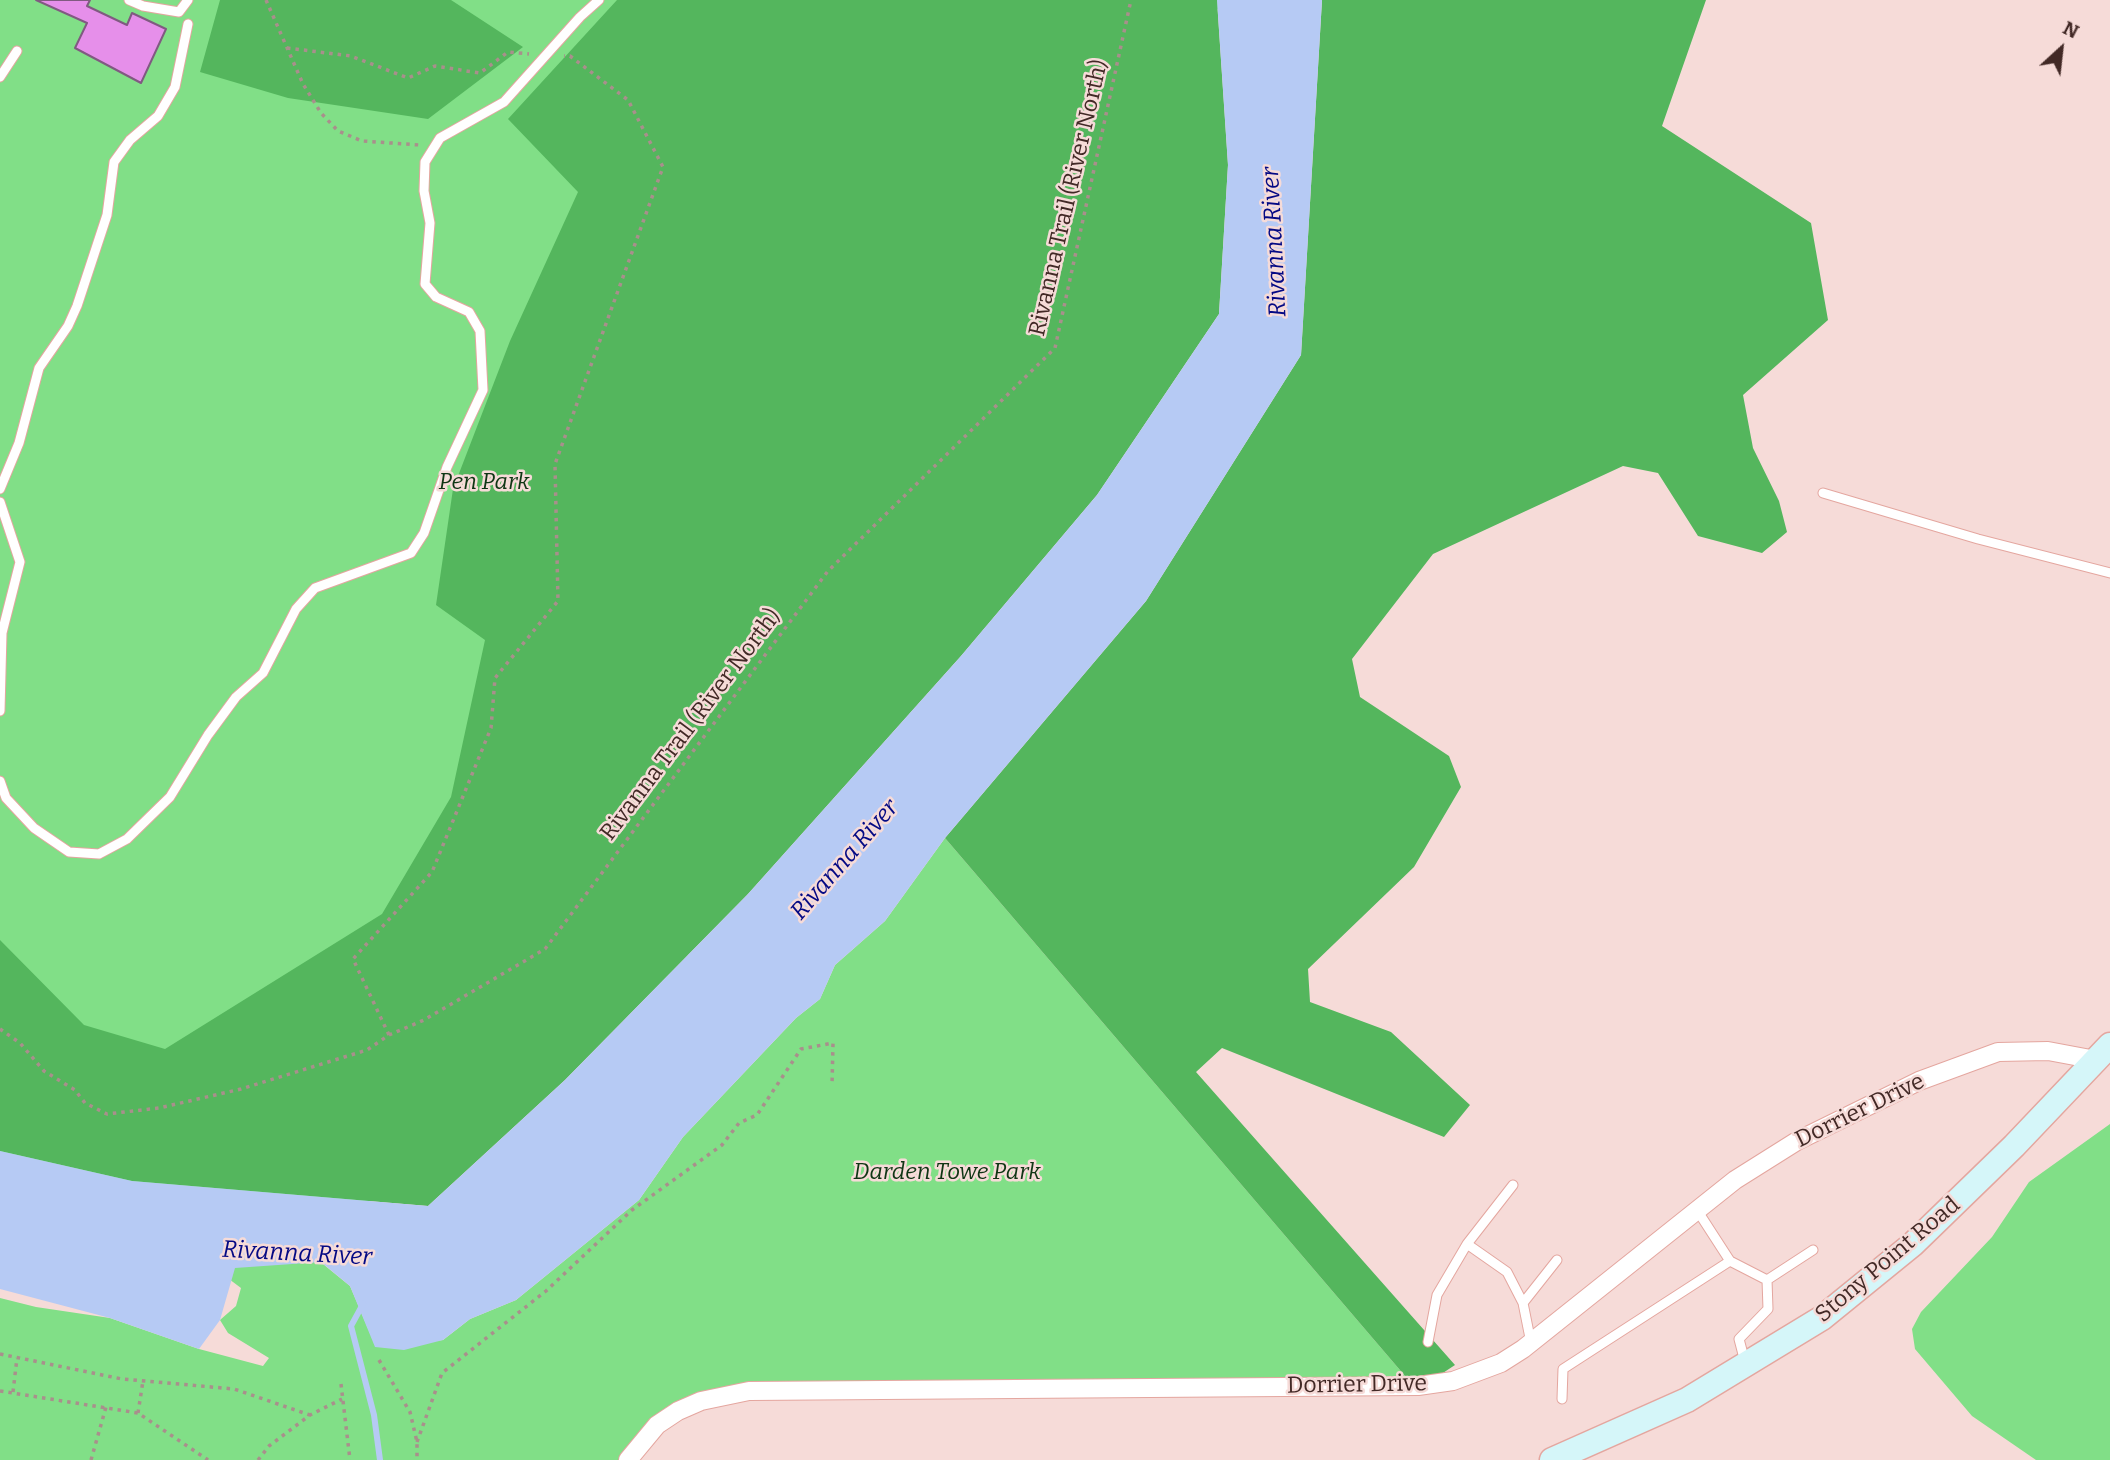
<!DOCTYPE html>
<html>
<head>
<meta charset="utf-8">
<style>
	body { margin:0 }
	#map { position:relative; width:2110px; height:1460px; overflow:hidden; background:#f6dbd8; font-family:Bitter,serif }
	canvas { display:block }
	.north { position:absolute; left:2026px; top:14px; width:70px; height:70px; -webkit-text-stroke:5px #f6dbd8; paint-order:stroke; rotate:27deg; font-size:19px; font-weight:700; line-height:28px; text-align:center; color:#422926 }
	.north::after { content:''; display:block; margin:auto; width:24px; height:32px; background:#422926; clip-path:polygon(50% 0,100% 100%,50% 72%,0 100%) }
</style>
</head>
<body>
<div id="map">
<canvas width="2110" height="1460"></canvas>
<div class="north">N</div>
</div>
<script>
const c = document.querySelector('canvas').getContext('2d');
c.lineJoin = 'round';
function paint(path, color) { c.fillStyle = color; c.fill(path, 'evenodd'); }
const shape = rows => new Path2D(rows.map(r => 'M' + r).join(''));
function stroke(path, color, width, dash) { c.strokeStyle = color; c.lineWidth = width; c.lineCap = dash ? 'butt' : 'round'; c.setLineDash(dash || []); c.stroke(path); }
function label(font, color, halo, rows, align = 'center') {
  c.font = font + ' Bitter,serif'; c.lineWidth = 5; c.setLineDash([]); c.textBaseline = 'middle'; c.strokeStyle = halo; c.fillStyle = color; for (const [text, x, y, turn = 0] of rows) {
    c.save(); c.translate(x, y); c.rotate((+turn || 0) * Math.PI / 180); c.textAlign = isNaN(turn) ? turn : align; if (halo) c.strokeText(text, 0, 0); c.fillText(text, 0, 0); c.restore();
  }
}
paint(shape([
	[0,0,1224,0,323,1264,350,1286,376,1347,443,1340,470,1319,516,1300,639,1200,683,1137,796,1018,820,999,835,965,885,921,945,838,1417,1390,797,1390,688,1409,650,1439,637,1460,0,1460,0,1298,36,1307,110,1318,199,1349,263,1366,269,1358,228,1333,220,1320,236,1306,241,1288,225,1276,0,1199],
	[2110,1124,2110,1460,2036,1460,1972,1416,1915,1349,1912,1329,1921,1312,1992,1237,2029,1182]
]), '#81df87');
paint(shape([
	[220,0,451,0,523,47,428,119,288,98,200,72],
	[617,0,1217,0,1228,165,1219,314,1097,495,961,656,748,894,565,1080,428,1206,132,1181,0,1151,0,940,84,1025,165,1049,382,914,451,797,485,640,436,605,453,489,510,341,578,192,508,119],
	[1322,0,1706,0,1662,126,1811,223,1828,320,1743,395,1753,448,1779,501,1787,532,1762,553,1698,536,1658,473,1623,466,1433,554,1352,659,1360,697,1449,756,1461,787,1414,867,1308,969,1310,1002,1391,1032,1470,1105,1444,1137,1222,1048,1196,1072,1455,1365,1417,1390,945,838,1146,601,1301,355]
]), '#54b65d');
paint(shape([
	[1217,0,1322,0,1301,355,1146,601,945,838,885,921,835,965,820,999,796,1018,683,1137,639,1200,516,1300,470,1319,443,1340,404,1350,375,1347,350,1286,321,1262,235,1268,220,1320,199,1349,110,1318,0,1289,0,1151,132,1181,428,1206,565,1080,748,894,961,656,1097,495,1219,314,1228,165]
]), '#b6caf4');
stroke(shape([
	[363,1304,351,1326,374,1415,380,1460]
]), '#b6caf4', 6);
const building = shape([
	[36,0,90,0,87,6,127,25,132,13,166,29,141,83,75,48,87,23,36,0]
]);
paint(building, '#e68fea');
stroke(building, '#805a81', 2);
const lane = shape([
	[129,0,143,6,179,12,188,0],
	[0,77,17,51],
	[0,489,19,443,39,368,68,326,77,306,107,215,114,162,130,140,158,116,175,87,188,24],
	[1823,493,1978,539,2110,573],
	[0,502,20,562,2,633,0,711],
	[0,781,6,798,34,828,69,852,99,854,127,839,170,797,208,735,236,697,263,673,296,609,315,588,411,553,424,533,447,467,483,390,480,331,469,312,436,297,425,284,430,223,424,191,425,162,440,138,504,102,580,17,599,0],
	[1697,1210,1730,1261,1767,1280],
	[1467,1244,1513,1185],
	[1523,1303,1557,1260],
	[1428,1342,1437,1295,1467,1244,1507,1272,1523,1303,1531,1343],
	[1745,1362,1739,1339,1768,1309,1767,1280,1813,1250],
	[1562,1399,1563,1369,1730,1261]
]);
const street = shape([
	[628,1460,657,1425,678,1411,701,1401,749,1391,1418,1386,1453,1381,1501,1363,1523,1349,1735,1180,1797,1141,1919,1081,1998,1052,2048,1051,2096,1060]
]);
const secondary = shape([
	[1552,1460,1687,1400,1822,1318,1913,1244,2014,1146,2110,1045]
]);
stroke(lane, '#e4a69f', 11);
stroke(street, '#e4a69f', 20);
stroke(secondary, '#e4a69f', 27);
stroke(shape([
	[266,0,303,84,321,113,338,131,362,141,420,145],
	[287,48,351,56,408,78,435,66,480,73,508,52,529,54],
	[0,1029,20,1043,44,1071,75,1090,85,1103,107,1114,159,1108,241,1089,367,1050,389,1035,424,1020,545,949,828,571,1055,348,1131,0],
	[389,1035,353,959,432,872,491,728,495,678,558,601,555,464,663,167,628,100,570,56,564,56],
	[0,1354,122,1379,234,1389,310,1415],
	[379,1360,410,1412,417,1442,417,1460],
	[341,1384,350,1460],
	[0,1391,138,1413,208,1460],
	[13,1392,17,1358],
	[138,1413,143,1381],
	[417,1442,442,1373,546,1291,632,1210,722,1145,739,1123,757,1115,801,1049,833,1043,832,1086],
	[91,1460,106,1407],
	[258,1460,269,1446,310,1415,342,1399]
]), '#a98f8c', 3.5, [3.5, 5]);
stroke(lane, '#fff', 9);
stroke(street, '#fff', 18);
stroke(secondary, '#d5f6f9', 24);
label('23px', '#422926', '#f6dbd8', [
	["Rivanna Trail (River North)",1069,198,-77],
	["Rivanna Trail (River North)",691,725,-53],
	["Dorrier Drive",1860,1111,-26],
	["Stony Point Road",1888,1260,-40],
	["Dorrier Drive",1357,1385,-1]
]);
label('italic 23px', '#0f3614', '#f6dbd8', [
	["Pen Park",484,483],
	["Darden Towe Park",947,1173]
]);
label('italic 24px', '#040984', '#f6dbd8', [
	["Rivanna River",1275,242,-93],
	["Rivanna River",845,860,-49],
	["Rivanna River",297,1254,3]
]);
</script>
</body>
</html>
